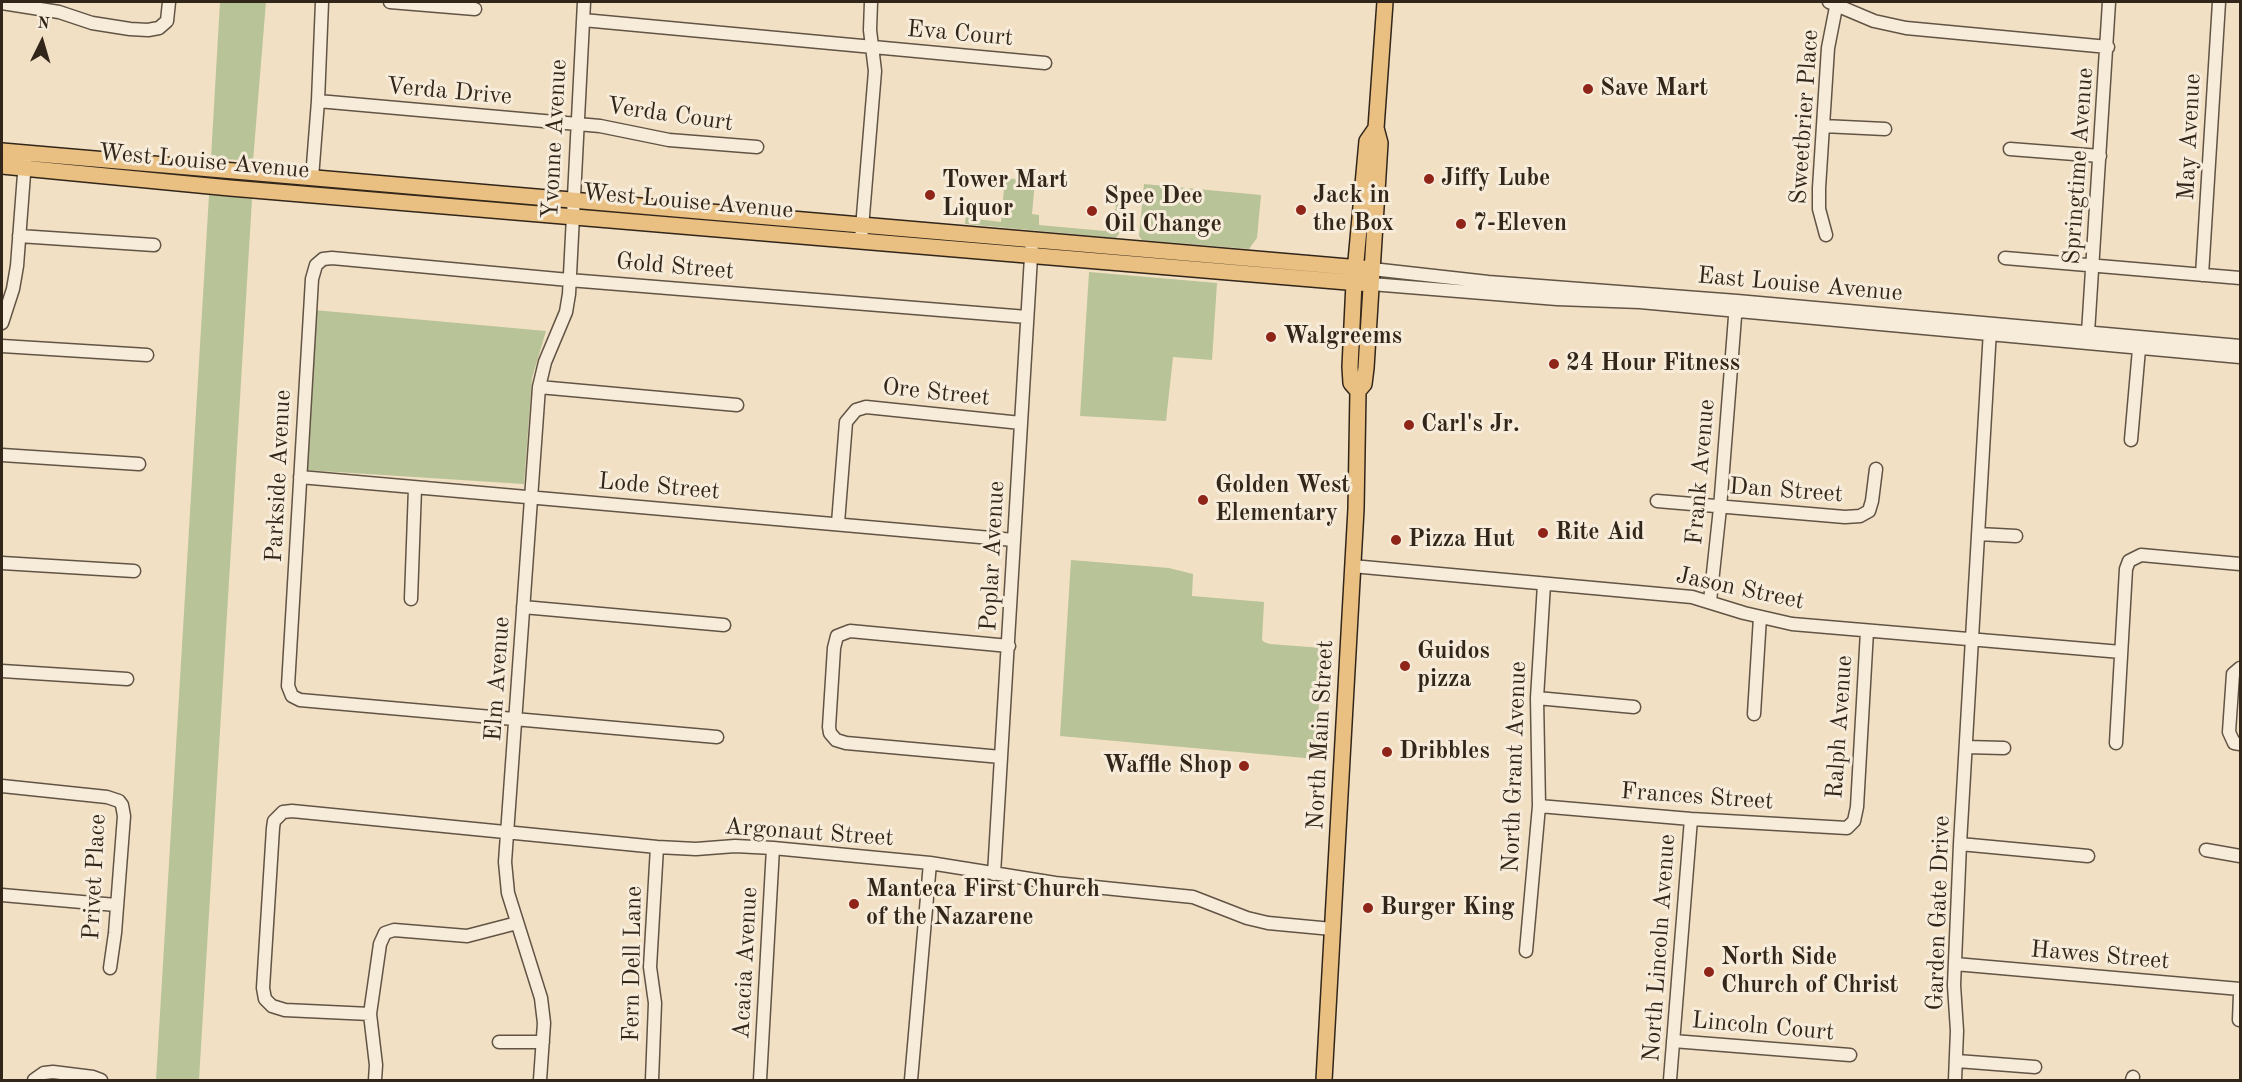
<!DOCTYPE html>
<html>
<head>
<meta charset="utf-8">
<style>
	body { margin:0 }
	#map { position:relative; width:2242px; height:1082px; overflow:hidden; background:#f2e0c5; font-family:"Old Standard TT",serif }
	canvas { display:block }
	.frame { position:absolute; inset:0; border:3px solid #32261a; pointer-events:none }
	.north { position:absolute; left:12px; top:12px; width:60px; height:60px; -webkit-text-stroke:4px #f7ebd9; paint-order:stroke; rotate:5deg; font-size:16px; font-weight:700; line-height:24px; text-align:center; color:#32261a }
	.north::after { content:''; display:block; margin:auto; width:21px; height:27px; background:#32261a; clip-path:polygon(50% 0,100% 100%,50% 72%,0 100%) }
</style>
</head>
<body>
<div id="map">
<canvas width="2242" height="1082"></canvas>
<div class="frame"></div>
<div class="north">N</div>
</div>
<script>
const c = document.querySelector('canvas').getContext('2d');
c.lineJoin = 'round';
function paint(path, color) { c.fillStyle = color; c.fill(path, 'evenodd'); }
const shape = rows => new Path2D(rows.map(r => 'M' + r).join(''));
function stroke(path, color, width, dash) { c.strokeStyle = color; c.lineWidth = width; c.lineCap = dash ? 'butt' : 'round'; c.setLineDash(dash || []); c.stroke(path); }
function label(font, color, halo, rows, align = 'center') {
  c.font = font + ' "Old Standard TT",serif'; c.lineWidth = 6; c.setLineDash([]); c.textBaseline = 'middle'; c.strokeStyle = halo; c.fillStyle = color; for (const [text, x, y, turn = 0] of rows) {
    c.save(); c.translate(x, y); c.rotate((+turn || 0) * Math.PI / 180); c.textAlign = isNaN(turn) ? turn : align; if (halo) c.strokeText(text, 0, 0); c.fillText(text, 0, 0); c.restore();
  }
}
paint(shape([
	[220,2,266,2,253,161,211,158],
	[1005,178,1035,181,1032,214,1039,215,1039,225,1105,231,1106,228,1114,228,1116,203,1123,203,1120,232,1116,238,965,224,966,215,976,216,976,219,1001,222],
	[1144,184,1261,195,1257,238,1249,249,1142,240,1139,236],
	[209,195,252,199,199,1080,156,1080],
	[1089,272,1217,283,1212,360,1173,357,1166,421,1080,416],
	[314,310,546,331,532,378,524,484,305,470],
	[1071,560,1169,568,1193,574,1192,596,1264,602,1262,640,1264,642,1270,644,1322,648,1316,759,1060,736]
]), '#b8c397');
const minor = shape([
	[390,2,475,9],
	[1829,2,1874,21,1906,28,2108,47],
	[2,3,59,12,92,23,130,29,148,30,159,28,167,21,169,2],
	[583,20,1045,63],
	[318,101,600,126,669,140,757,147],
	[1823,126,1885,129],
	[2010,149,2100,156],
	[312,178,318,101,322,2],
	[1826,235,1819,209,1819,188,1828,48,1837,2],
	[19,236,154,245],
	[861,240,875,71,870,30,871,2],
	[2005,258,2240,278],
	[1372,269,1488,282,1737,301,2240,346],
	[2202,275,2219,2],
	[1371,284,1557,299,1640,302,2240,357],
	[2,323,13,289,17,266,25,161],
	[2088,333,2109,2],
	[2,346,147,355],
	[539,387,737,405],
	[2131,440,2139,349],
	[2,455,139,464],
	[300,477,1014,540],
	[1657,501,1845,517,1860,516,1869,511,1872,501,1876,469],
	[838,523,846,422,856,410,866,407,1021,423],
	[1978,534,2016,536],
	[2,563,134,571],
	[1352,566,1692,597,1744,613,1792,624,2121,652],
	[411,599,415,488],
	[1710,601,1720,508,1736,304],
	[523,607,724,625],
	[2240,668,2233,674,2229,732,2234,743,2240,744],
	[2,671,127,679],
	[1537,698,1634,707],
	[1754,714,1760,617],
	[717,737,300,700,292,696,288,686,312,279,316,265,323,259,332,258,569,280,1027,317],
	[2116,743,2126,569,2129,561,2141,555,2240,564],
	[1966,747,2004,748],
	[1001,757,846,743,836,740,830,733,829,727,834,648,837,636,850,631,1009,646],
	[2,786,107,797,119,801,122,805,124,816,115,933,110,968],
	[1539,806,1691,819,1847,828,1854,821,1857,807,1867,631],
	[1960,844,2088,856],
	[2206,850,2240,856],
	[994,874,1032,240],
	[2,895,116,905],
	[1526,951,1539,806,1537,698,1544,584],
	[1955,964,2240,989],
	[370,1014,285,1010,272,1006,265,999,263,988,273,828,274,821,283,812,292,811,657,847,696,849,735,846,773,848,930,863,1055,883,1193,897,1247,918,1268,923,1332,929],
	[2239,1020,2240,994],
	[1673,1041,1850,1055],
	[499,1042,543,1042],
	[1957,1061,2035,1067],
	[34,1080,44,1073,53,1072,93,1077,101,1080],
	[375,1080,376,1065,370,1014,380,944,385,933,394,930,467,936,517,923],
	[540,1080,544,1023,541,998,508,893,505,862,539,387,545,362,566,312,569,294,584,2],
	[652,1080,655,1003,650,967,657,847],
	[760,1080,773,848],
	[911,1080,930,863],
	[1670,1080,1691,819],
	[1955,1080,1957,1031,1954,985,1960,844,1990,330],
	[2132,1080,2133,1077]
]);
const major = shape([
	[2,151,1372,269],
	[2,166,230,188,1371,284],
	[1358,391,1364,384,1366,368,1380,143,1376,128,1385,2],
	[1324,1080,1356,509,1358,391,1351,383,1350,367,1354,283,1367,141,1376,128]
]);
stroke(minor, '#625445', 15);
stroke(major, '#32261a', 18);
stroke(minor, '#f7ebd9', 12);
stroke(major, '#e9c082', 15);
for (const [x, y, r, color] of [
	[1588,89,6,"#8f2418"],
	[1429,179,6,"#8f2418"],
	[930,195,6,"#8f2418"],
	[1301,210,6,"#8f2418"],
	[1092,211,6,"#8f2418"],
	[1461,224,6,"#8f2418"],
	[1271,337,6,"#8f2418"],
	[1554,364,6,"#8f2418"],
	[1409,425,6,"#8f2418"],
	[1203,500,6,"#8f2418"],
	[1543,533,6,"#8f2418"],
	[1396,540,6,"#8f2418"],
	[1405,666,6,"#8f2418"],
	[1387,752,6,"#8f2418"],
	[1244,766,6,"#8f2418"],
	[854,904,6,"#8f2418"],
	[1368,908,6,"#8f2418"],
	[1709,972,6,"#8f2418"]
]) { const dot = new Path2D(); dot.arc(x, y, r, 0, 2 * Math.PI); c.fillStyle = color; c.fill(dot); stroke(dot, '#f7ebd9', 2); }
label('24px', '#32261a', '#f7ebd9', [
	["Eva Court",960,34,5],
	["Verda Drive",449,92,5],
	["Verda Court",670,115,8],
	["Sweetbrier Place",1805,117,-86],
	["May Avenue",2190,137,-87],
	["Yvonne Avenue",555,139,-87],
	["West Louise Avenue",204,162,5],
	["Springtime Avenue",2079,166,-86],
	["West Louise Avenue",688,202,5],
	["Gold Street",675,267,5],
	["East Louise Avenue",1800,285,5],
	["Ore Street",936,393,6],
	["Frank Avenue",1701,472,-85],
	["Parkside Avenue",279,476,-87],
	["Lode Street",659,487,5],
	["Dan Street",1786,491,4],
	["Poplar Avenue",993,556,-87],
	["Jason Street",1740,589,12],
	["Elm Avenue",498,679,-86],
	["Ralph Avenue",1840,727,-86],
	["North Main Street",1321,735,-87],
	["North Grant Avenue",1515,767,-88],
	["Frances Street",1697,797,4],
	["Argonaut Street",809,833,4],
	["Privet Place",95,877,-87],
	["Garden Gate Drive",1939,913,-88],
	["North Lincoln Avenue",1660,948,-86],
	["Hawes Street",2100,956,5],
	["Acacia Avenue",746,963,-87],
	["Fern Dell Lane",633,964,-89],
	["Lincoln Court",1763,1027,5]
]);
label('bold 24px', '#32261a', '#f7ebd9', [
	["Save Mart",1600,89],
	["Jiffy Lube",1441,179],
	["Tower Mart",942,181],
	["Liquor",942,209],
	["Jack in",1313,196],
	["the Box",1313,224],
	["Spee Dee",1104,197],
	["Oil Change",1104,225],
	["7-Eleven",1473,224],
	["Walgreems",1283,337],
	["24 Hour Fitness",1566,364],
	["Carl's Jr.",1421,425],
	["Golden West",1215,486],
	["Elementary",1215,514],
	["Rite Aid",1555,533],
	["Pizza Hut",1408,540],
	["Guidos",1417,652],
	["pizza",1417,680],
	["Dribbles",1399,752],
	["Waffle Shop",1232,766,"right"],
	["Manteca First Church",866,890],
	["of the Nazarene",866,918],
	["Burger King",1380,908],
	["North Side",1721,958],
	["Church of Christ",1721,986]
], 'left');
</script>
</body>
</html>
